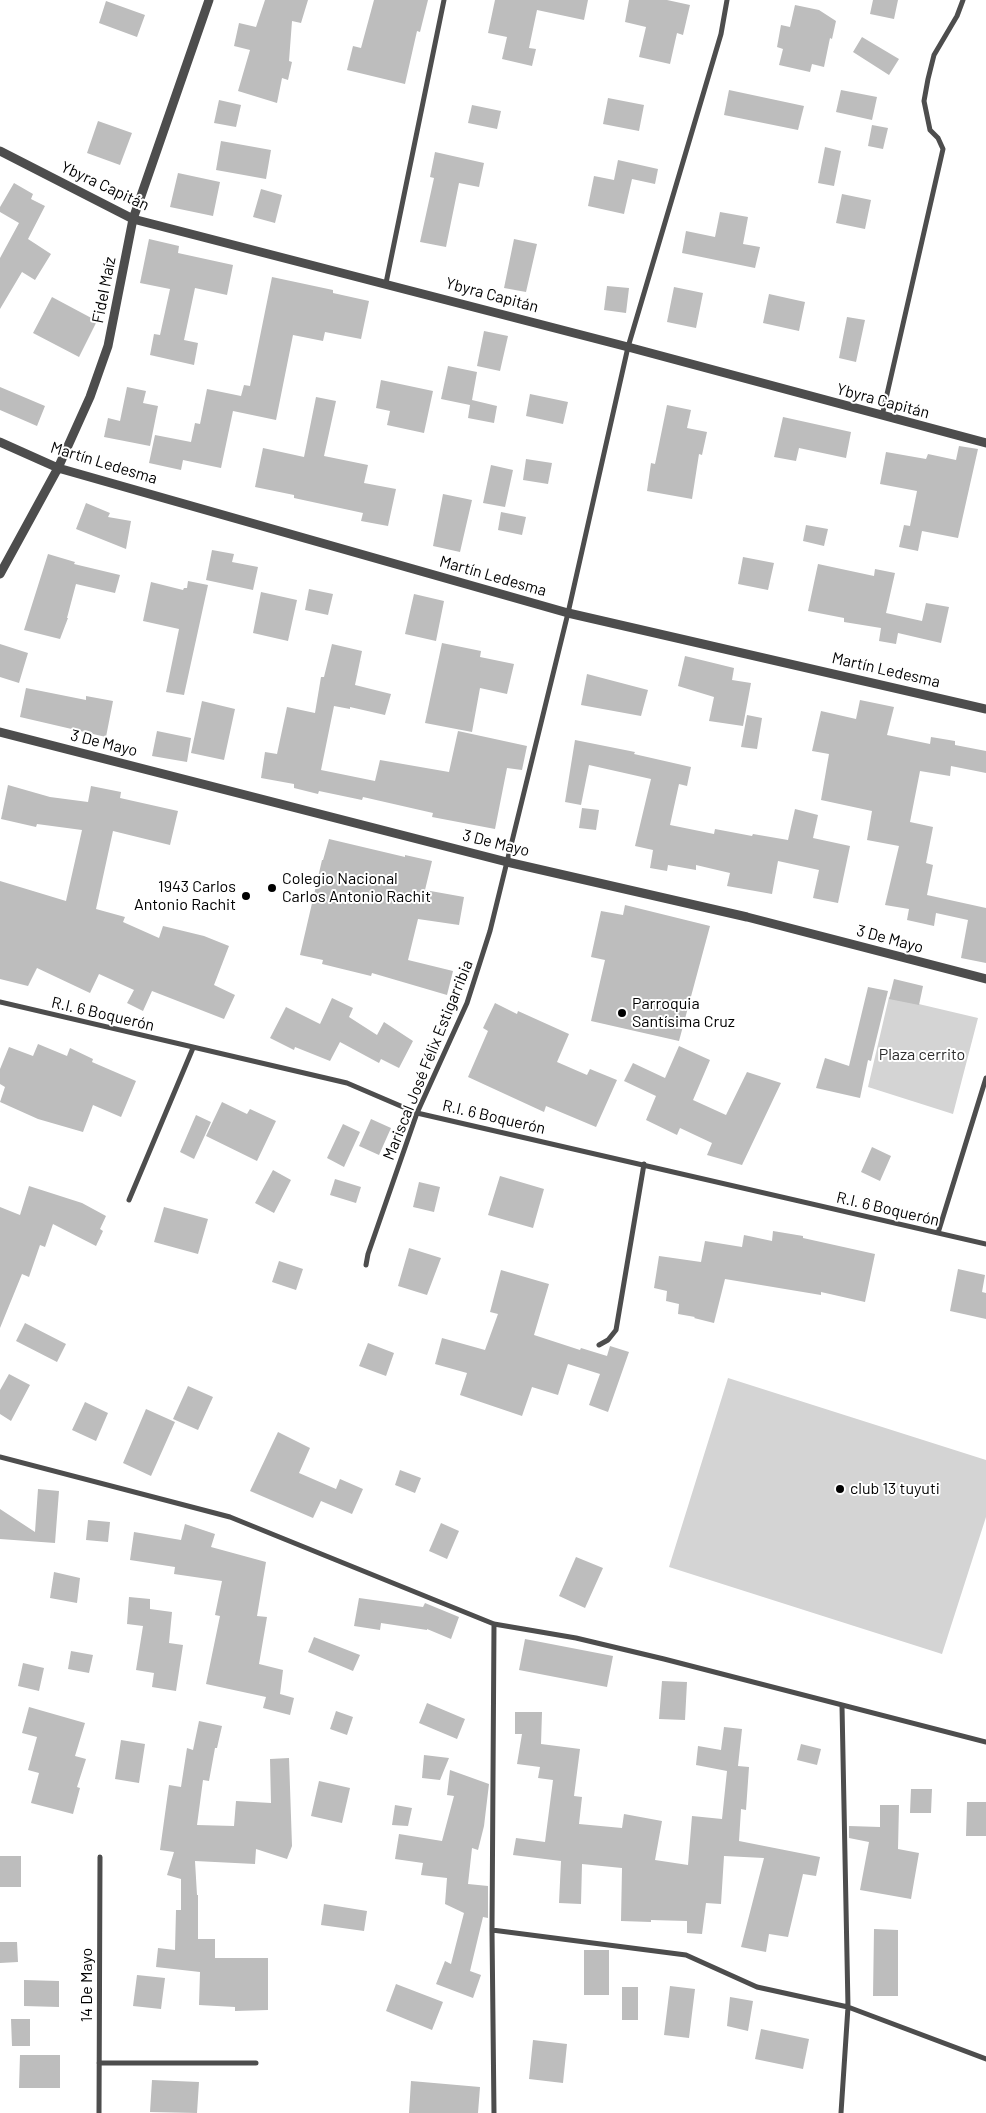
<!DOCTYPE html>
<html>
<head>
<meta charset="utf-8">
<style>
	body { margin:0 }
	canvas { display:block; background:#fff }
</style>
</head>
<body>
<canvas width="986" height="2113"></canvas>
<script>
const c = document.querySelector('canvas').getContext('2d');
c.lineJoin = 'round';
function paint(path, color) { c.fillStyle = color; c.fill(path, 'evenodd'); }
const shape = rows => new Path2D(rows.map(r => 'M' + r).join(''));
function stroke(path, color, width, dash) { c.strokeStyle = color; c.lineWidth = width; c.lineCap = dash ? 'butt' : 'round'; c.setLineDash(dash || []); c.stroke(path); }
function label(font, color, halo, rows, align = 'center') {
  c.font = font + ' Barlow,sans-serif'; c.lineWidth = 4; c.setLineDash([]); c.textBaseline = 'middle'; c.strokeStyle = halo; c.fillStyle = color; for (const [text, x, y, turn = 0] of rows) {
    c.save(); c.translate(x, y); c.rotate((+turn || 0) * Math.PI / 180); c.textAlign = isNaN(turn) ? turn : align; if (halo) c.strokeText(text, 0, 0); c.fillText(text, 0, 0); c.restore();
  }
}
paint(shape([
	[889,997,978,1018,953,1114,868,1087],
	[728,1378,986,1460,986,1517,942,1654,669,1567]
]), '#d4d4d4');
paint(shape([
	[265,0,308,0,301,23,292,21,289,61,292,62,288,80,282,78,277,103,238,91,250,50,234,46,239,23,256,27],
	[374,0,428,0,420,32,417,31,405,84,347,70,353,46,361,48],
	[495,0,588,0,584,20,537,10,529,48,536,49,532,66,502,59,507,37,488,33],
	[629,0,667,0,690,5,683,35,677,33,670,64,639,57,646,27,625,22],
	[873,0,898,0,894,19,870,14],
	[106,1,145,15,137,37,99,23],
	[795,5,819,10,836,21,832,39,830,38,824,67,812,64,810,72,779,65,783,49,777,47,781,25,790,27],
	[862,37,899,59,889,75,853,52],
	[729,90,804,106,798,130,724,115],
	[841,90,877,97,872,120,836,112],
	[608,98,644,105,639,131,603,124],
	[219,100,241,105,236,127,214,123],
	[472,105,501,111,497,129,468,123],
	[98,121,132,133,120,165,87,153],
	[872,125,888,128,883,149,868,146],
	[221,141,271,150,266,179,216,170],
	[825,147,841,151,834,186,818,183],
	[435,152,484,163,479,187,459,183,446,247,420,242,434,178,430,177],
	[618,160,658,169,655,184,632,179,624,214,588,206,594,176,614,180],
	[178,173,220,182,213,216,170,207],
	[14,183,33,194,31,199,45,206,28,239,51,254,35,280,22,272,0,309,0,258,19,223,0,212,0,207],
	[261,189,282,195,275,223,253,217],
	[842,194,871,200,865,229,836,223],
	[720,212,748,217,743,244,760,247,755,268,682,253,686,231,715,237],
	[149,239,179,246,178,253,233,265,227,295,195,288,184,340,198,343,194,365,150,355,154,334,160,335,170,289,140,283],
	[514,239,537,244,526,292,504,288],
	[272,277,333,290,333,293,369,301,361,339,325,332,323,341,293,335,276,420,233,411,221,468,183,460,181,470,149,463,155,435,191,442,195,423,200,424,207,389,241,396,244,385,250,386],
	[607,286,629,288,626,313,604,310],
	[674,287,703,293,696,328,667,322],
	[769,294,805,302,799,331,763,323],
	[52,297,97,321,79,357,33,333],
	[847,317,865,320,856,362,839,358],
	[484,331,508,336,500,371,477,366],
	[448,366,477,372,472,400,497,406,494,423,468,418,470,405,441,399],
	[381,380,433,391,424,433,387,425,390,411,376,408],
	[0,387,45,406,37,426,0,410],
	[127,387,146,391,143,403,158,406,150,446,104,437,108,418,120,421],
	[530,394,568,402,563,424,526,416],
	[316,397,336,401,324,456,368,465,364,483,396,489,388,526,361,521,363,513,294,498,294,495,255,487,263,448,304,457],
	[667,405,691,410,687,428,707,432,702,455,699,454,692,499,647,491,651,463,655,464],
	[783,417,851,432,846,458,799,448,796,461,774,457],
	[959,446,978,449,958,538,922,531,918,551,899,547,904,525,910,526,917,491,880,484,886,452,926,459,928,454,956,460],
	[526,459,552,463,548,484,523,480],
	[491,465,513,470,505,507,483,503],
	[443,494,472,500,460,552,433,546],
	[86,503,110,513,108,517,131,521,126,549,76,529],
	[501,512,526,517,522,535,498,530],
	[806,525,828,529,824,546,803,541],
	[212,550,234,554,232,562,258,567,253,590,206,580],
	[48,554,75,562,74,564,120,575,115,593,76,584,67,618,68,618,60,639,24,630],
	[743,557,774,563,768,590,738,584],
	[818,564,874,576,875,569,895,573,886,613,922,621,926,603,949,607,941,643,898,633,896,644,879,641,881,628,844,622,844,618,808,611],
	[188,581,208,585,184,695,166,692,179,629,143,621,151,582,183,590,184,588,187,588],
	[309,589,333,594,328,615,305,610],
	[261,592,297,600,288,641,253,633],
	[414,594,444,601,436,641,405,634],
	[442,643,481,651,480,657,514,664,507,694,480,688,472,732,425,723],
	[0,644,28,653,19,683,0,677],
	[332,644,362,651,355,685,391,694,385,715,350,707,350,709,334,706,321,770,375,781,380,760,449,772,458,731,527,746,522,770,507,768,495,829,432,817,433,813,363,797,362,800,319,791,318,794,294,788,294,784,261,778,265,752,277,754,287,707,315,713,321,677,324,677],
	[685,656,734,668,732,680,751,683,743,726,709,721,714,697,678,686],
	[587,674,648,690,641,716,581,705],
	[26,688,86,700,86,696,113,701,106,737,20,717],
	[860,700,894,707,887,735,930,744,931,737,955,741,955,745,986,751,986,773,951,766,950,776,920,771,910,822,933,827,926,863,933,865,927,895,986,908,986,963,961,958,968,920,936,913,934,926,907,920,909,909,885,905,899,846,867,840,872,811,821,800,829,754,812,751,821,711,856,719],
	[202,701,235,709,224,760,191,753],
	[747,715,762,718,757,749,741,747],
	[157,731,191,738,187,762,152,756],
	[575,740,635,752,634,754,691,767,687,786,679,784,670,825,714,834,715,829,752,836,753,834,788,840,795,809,818,815,813,838,850,846,838,903,813,898,819,870,778,861,772,894,727,886,730,873,696,865,696,870,668,865,667,871,650,868,653,850,635,846,651,779,589,765,581,805,565,802],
	[8,785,50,797,88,802,91,786,121,792,120,798,178,811,170,845,113,831,96,909,125,917,123,922,159,938,163,926,204,936,229,946,214,985,235,995,224,1019,152,991,143,1011,127,1003,134,990,99,974,90,993,37,968,28,986,0,979,0,881,66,901,82,830,37,824,36,827,1,819],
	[582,808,599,810,596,830,579,828],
	[329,839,405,857,405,855,432,861,425,890,464,897,459,925,418,919,408,960,453,971,447,995,372,973,371,976,322,964,323,960,300,955,322,860,323,860],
	[625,905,710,926,679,1041,591,1021,605,960,591,957,601,911,623,915],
	[894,979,923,986,919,1005,889,999],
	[868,987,888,991,871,1061,868,1060,860,1098,816,1088,825,1058,849,1066],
	[332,998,353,1008,349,1017,377,1035,384,1022,413,1041,399,1068,381,1059,379,1063,340,1042,330,1061,295,1047,294,1050,270,1038,286,1007,320,1024],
	[495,1003,517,1014,518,1011,569,1034,557,1062,587,1075,590,1069,617,1080,596,1127,546,1106,544,1112,468,1077,488,1031,483,1028],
	[38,1044,67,1056,70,1048,93,1059,92,1062,136,1081,121,1117,93,1105,83,1132,38,1119,0,1102,5,1087,0,1084,0,1069,9,1047,33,1056],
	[679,1046,710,1060,693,1100,726,1115,747,1072,781,1083,742,1165,707,1155,712,1143,680,1128,677,1135,646,1120,656,1096,624,1081,633,1063,665,1078],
	[222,1102,247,1114,250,1109,276,1121,257,1161,206,1136],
	[196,1115,211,1122,194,1159,180,1152],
	[371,1119,391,1128,379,1155,359,1146],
	[343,1124,360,1132,344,1167,327,1158],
	[872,1147,891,1156,880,1181,861,1172],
	[273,1170,291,1180,274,1213,255,1203],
	[500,1176,544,1189,533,1228,488,1215],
	[335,1179,361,1187,356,1203,330,1195],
	[419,1182,440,1187,434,1212,413,1207],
	[29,1186,82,1203,106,1216,100,1229,103,1231,96,1246,53,1224,45,1247,40,1245,29,1277,22,1274,0,1328,0,1207,20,1215],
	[164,1207,208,1219,198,1254,154,1242],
	[773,1231,803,1236,803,1238,875,1254,865,1302,821,1292,821,1295,725,1279,714,1323,694,1318,695,1317,678,1314,679,1304,666,1301,667,1291,654,1288,659,1256,701,1262,705,1241,742,1247,744,1235,772,1241],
	[409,1248,441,1258,427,1295,398,1286],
	[279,1261,303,1269,296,1290,272,1282],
	[958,1269,985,1275,982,1292,986,1293,986,1319,950,1311],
	[501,1270,549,1284,534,1335,580,1350,581,1348,607,1356,610,1346,629,1352,608,1412,589,1405,600,1374,568,1364,558,1395,532,1387,522,1416,460,1395,467,1373,435,1364,442,1338,485,1350,498,1314,490,1312],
	[25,1323,66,1344,57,1362,16,1341],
	[368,1343,394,1353,386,1376,359,1366],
	[9,1374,30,1385,11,1421,0,1414,0,1390],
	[188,1386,213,1397,198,1430,173,1419],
	[85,1402,108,1413,96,1441,72,1430],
	[146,1409,175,1422,151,1476,123,1463],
	[278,1432,310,1448,299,1473,336,1489,340,1479,363,1489,352,1514,321,1501,313,1518,250,1491],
	[400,1470,421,1478,415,1493,395,1485],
	[38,1489,59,1491,55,1543,0,1539,0,1509,35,1532],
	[88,1520,110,1522,108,1542,86,1540],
	[441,1523,459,1531,447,1559,429,1551],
	[185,1524,215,1534,211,1547,266,1562,257,1616,267,1617,259,1664,283,1670,280,1694,294,1698,290,1715,263,1708,266,1697,206,1684,220,1616,215,1615,222,1581,174,1574,175,1567,130,1560,134,1532,181,1540],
	[576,1557,603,1568,585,1608,559,1596],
	[54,1572,80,1578,77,1603,50,1598],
	[129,1597,150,1599,150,1609,172,1612,169,1643,183,1645,176,1691,152,1687,154,1673,136,1670,143,1626,127,1624],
	[359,1598,423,1607,425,1603,459,1617,451,1639,427,1629,427,1630,381,1623,380,1630,354,1626],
	[314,1637,360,1655,353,1671,308,1652],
	[525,1639,613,1656,607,1687,519,1670],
	[71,1651,93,1655,89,1673,68,1669],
	[23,1663,44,1668,39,1691,18,1686],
	[662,1681,687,1682,685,1720,659,1719],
	[427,1703,465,1719,457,1739,419,1723],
	[29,1707,85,1723,75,1756,86,1759,77,1787,80,1788,73,1814,31,1803,39,1773,28,1770,37,1737,22,1733],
	[336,1711,353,1717,347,1735,330,1729],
	[515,1712,542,1712,541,1744,580,1749,574,1796,582,1797,579,1824,622,1828,624,1814,662,1821,655,1860,688,1865,692,1816,722,1819,727,1771,696,1765,698,1746,721,1750,724,1727,742,1729,738,1766,749,1767,746,1810,741,1809,739,1841,820,1857,816,1876,803,1874,788,1937,769,1934,766,1952,741,1947,764,1858,724,1856,721,1904,706,1903,702,1934,687,1933,687,1921,651,1920,651,1922,621,1921,622,1868,582,1864,581,1904,559,1903,561,1861,513,1855,516,1838,545,1842,553,1780,538,1778,540,1767,517,1764,522,1734,515,1734],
	[199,1721,222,1726,217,1748,215,1748,209,1781,203,1780,197,1825,234,1826,236,1801,271,1803,270,1759,289,1758,292,1846,287,1859,256,1849,255,1864,195,1861,197,1895,198,1895,198,1939,215,1939,215,1958,268,1958,268,2010,235,2011,235,2007,199,2005,200,1972,156,1967,158,1948,175,1950,176,1910,181,1910,181,1879,167,1875,174,1852,160,1850,169,1785,181,1787,187,1748,193,1750],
	[121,1740,145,1744,139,1783,115,1779],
	[801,1744,821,1749,817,1765,797,1760],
	[424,1755,449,1758,440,1780,422,1778],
	[450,1770,489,1784,484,1826,478,1850,472,1848,468,1884,488,1886,488,1918,483,1917,470,1971,481,1975,473,1998,436,1984,445,1961,451,1964,464,1913,445,1904,447,1878,421,1875,423,1863,395,1859,399,1834,442,1841,454,1796,447,1795],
	[319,1781,350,1788,342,1823,311,1816],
	[911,1789,932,1789,931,1813,910,1813],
	[967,1802,986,1802,986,1836,966,1836],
	[395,1805,412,1808,408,1826,392,1825],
	[880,1805,899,1805,898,1849,919,1853,911,1899,860,1890,869,1842,849,1838,849,1826,880,1827],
	[0,1856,21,1856,21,1887,0,1887],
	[324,1904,367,1911,364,1931,321,1925],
	[874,1929,898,1930,898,1996,873,1996],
	[0,1942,17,1942,18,1962,0,1963],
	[584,1950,609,1950,609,1995,584,1995],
	[137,1975,165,1978,161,2009,133,2006],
	[24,1980,59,1981,59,2007,24,2006],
	[396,1984,443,2002,432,2030,386,2011],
	[670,1986,695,1989,689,2038,664,2035],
	[622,1987,638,1987,638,2020,622,2020],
	[730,1997,753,2001,748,2031,727,2026],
	[11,2019,30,2019,30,2046,12,2046],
	[761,2029,809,2039,803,2069,755,2059],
	[533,2040,567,2044,563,2083,529,2079],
	[20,2055,60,2055,60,2088,19,2088],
	[152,2080,199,2082,197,2113,150,2112],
	[411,2081,480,2087,478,2113,409,2113]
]), '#bdbdbd');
stroke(shape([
	[386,283,444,0],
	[882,416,943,149,938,138,930,130,924,101,928,79,934,55,957,16,963,0],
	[0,1002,347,1083,417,1113,986,1244],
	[129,1200,193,1048],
	[938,1233,986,1078],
	[366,1265,368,1254,417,1113,467,1003,490,931,568,613,628,347,721,34,727,0],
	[599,1345,608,1340,616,1330,644,1164],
	[0,1457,230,1517,494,1624,576,1638,664,1659,986,1742],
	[492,1930,686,1955,757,1987,848,2007,986,2059],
	[99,2063,256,2063],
	[99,2113,100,1857],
	[494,2113,492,1930,494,1624],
	[841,2113,848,2007,842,1706]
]), '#4d4d4d', 5);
stroke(shape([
	[0,151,133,219,628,347,986,443],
	[0,442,58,468,568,613,986,709],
	[0,574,58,468,90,397,108,346,133,219,209,0],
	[0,732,507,862,747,917,986,979]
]), '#4d4d4d', 9);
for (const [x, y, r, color] of [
	[272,888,5,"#000"],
	[246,896,5,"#000"],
	[622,1013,5,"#000"],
	[840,1489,5,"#000"]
]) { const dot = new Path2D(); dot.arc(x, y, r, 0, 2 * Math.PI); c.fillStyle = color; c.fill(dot); stroke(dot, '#fff', 2); }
label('16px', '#000', '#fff', [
	["Ybyra Capitán",105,186,25],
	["Fidel Maíz",104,290,-79],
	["Ybyra Capitán",492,295,15],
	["Ybyra Capitán",883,401,15],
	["Martín Ledesma",104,463,17],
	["Martín Ledesma",493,576,16],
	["Martín Ledesma",886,670,13],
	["3 De Mayo",104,743,14],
	["3 De Mayo",496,843,14],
	["3 De Mayo",890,939,15],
	["R.I. 6 Boquerón",103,1014,13],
	["Mariscal José Félix Estigarribia",428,1060,-68],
	["R.I. 6 Boquerón",494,1117,13],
	["R.I. 6 Boquerón",888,1209,13],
	["14 De Mayo",87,1985,-90]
]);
label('16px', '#000', '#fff', [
	["Colegio Nacional",282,879],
	["Carlos Antonio Rachit",282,897],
	["1943 Carlos",236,887,"right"],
	["Antonio Rachit",236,905,"right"],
	["Parroquia",632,1004],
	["Santísima Cruz",632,1022],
	["club 13 tuyuti",850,1489]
], 'left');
label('16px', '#2b2b2b', '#fff', [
	["Plaza cerrito",922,1055]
]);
</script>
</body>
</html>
